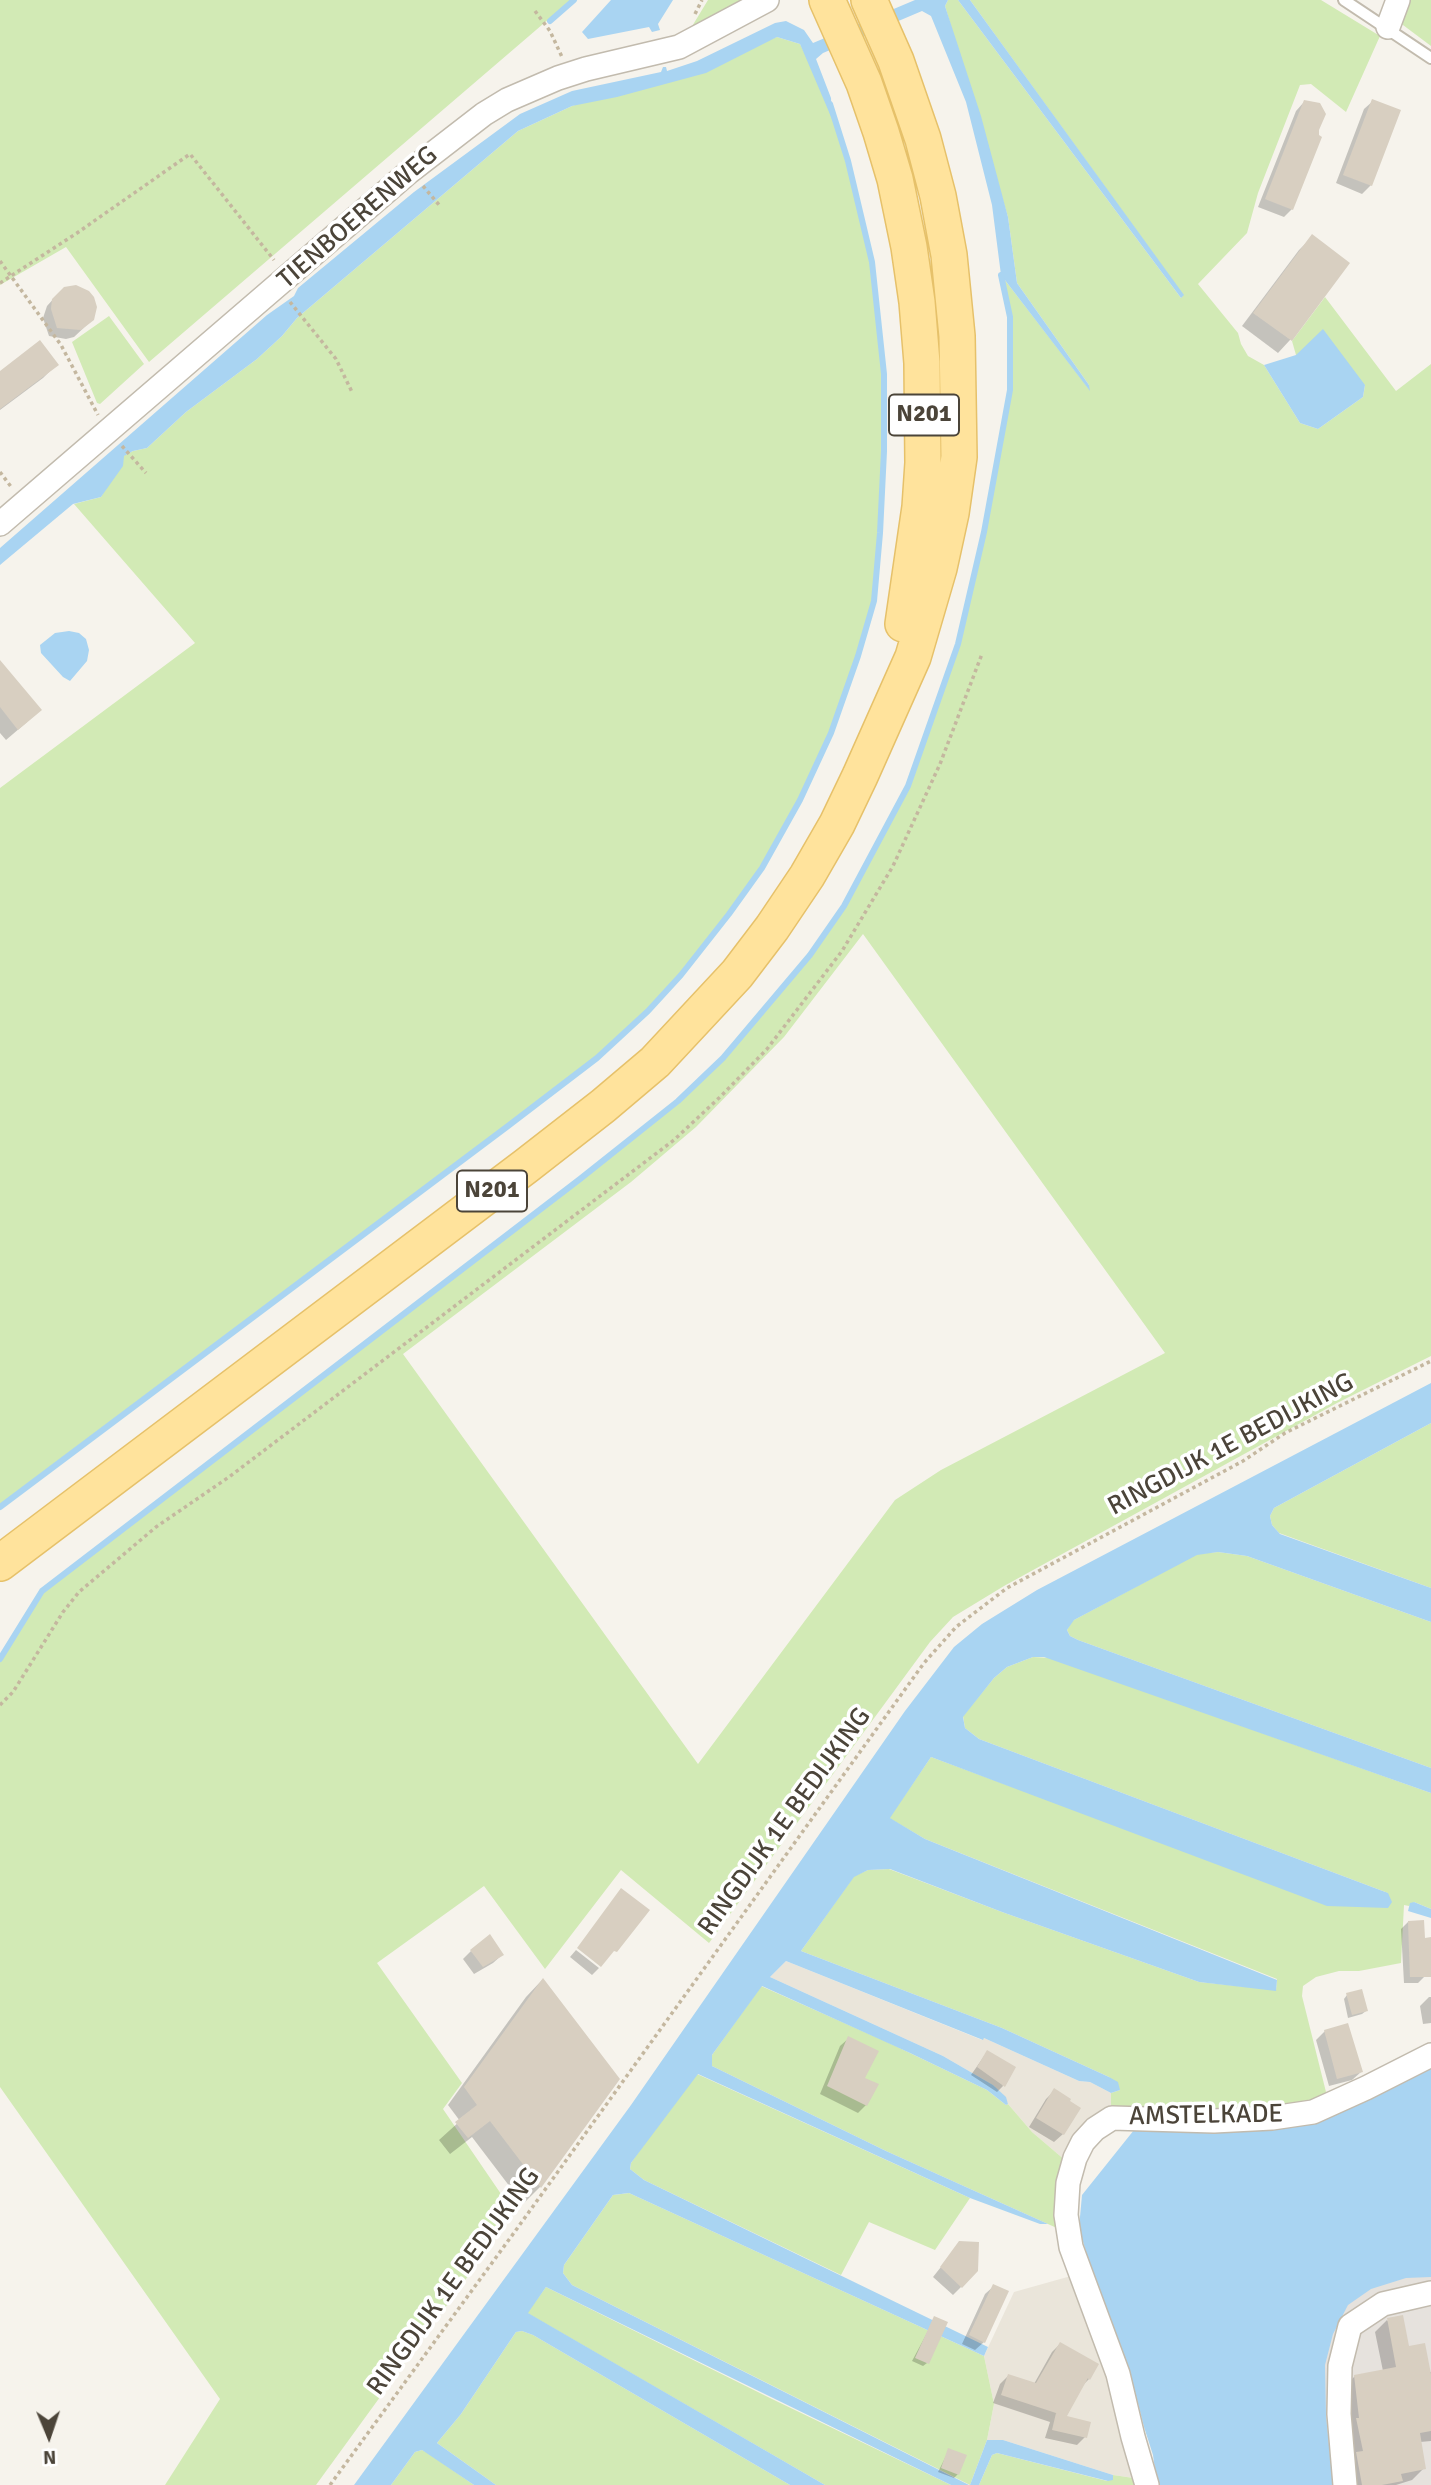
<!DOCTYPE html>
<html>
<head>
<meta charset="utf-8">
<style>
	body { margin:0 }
	#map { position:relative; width:1431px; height:2485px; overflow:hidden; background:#f6f3ec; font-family:Signika,sans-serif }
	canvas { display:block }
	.north { position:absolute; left:14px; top:2401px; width:70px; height:70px; -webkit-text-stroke:5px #fff; paint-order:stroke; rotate:178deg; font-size:19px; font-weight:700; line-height:28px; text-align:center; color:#4b4439 }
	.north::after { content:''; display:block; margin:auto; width:24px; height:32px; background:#4b4439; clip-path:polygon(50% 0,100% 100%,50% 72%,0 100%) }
</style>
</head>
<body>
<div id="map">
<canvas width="1431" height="2485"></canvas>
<div class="north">N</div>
</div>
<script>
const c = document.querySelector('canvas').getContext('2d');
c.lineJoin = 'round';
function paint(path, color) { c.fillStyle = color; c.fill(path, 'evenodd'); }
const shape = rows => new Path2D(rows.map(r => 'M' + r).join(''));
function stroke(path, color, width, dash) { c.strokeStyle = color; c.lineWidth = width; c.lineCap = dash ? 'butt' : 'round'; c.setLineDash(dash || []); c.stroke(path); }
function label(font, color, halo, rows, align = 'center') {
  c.font = font + ' Signika,sans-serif'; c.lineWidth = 7; c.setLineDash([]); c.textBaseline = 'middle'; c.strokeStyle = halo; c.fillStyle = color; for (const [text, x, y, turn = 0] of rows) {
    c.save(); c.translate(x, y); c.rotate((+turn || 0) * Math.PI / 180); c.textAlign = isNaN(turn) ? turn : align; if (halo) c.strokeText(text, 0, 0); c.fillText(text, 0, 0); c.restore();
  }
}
paint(shape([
	[786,1961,982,2040,984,2038,1079,2081,1090,2082,1111,2093,1111,2110,1066,2161,1032,2132,1008,2104,1005,2097,993,2085,943,2056,770,1977],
	[1071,2276,1110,2370,1140,2479,1113,2475,1003,2440,987,2440,994,2404,984,2356,1014,2292]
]), '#eae5da');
paint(shape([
	[1431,2274,1431,2485,1327,2485,1318,2363,1346,2305,1371,2286,1406,2275]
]), '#e6e2dd');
paint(shape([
	[0,0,571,0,149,362,66,247,0,285],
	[708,0,745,0,691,28],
	[948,0,958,0,1181,298,1183,295,970,0,1321,0,1380,36,1346,112,1311,84,1300,85,1258,193,1247,233,1198,284,1238,333,1241,344,1248,356,1264,365,1300,423,1318,429,1363,397,1365,385,1296,355,1292,341,1325,297,1396,391,1431,364,1431,1356,1337,1403,1004,1586,953,1617,930,1642,709,1943,621,1870,545,1969,484,1886,377,1963,462,2083,443,2109,514,2213,316,2485,165,2485,220,2399,0,2087,0,1659,42,1591,580,1179,678,1102,723,1058,765,1010,810,955,844,906,908,786,958,644,984,532,1010,390,1010,317,1001,275,1089,389,1089,385,1017,283,1008,217,945,6],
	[863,934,1165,1353,941,1470,895,1500,698,1764,403,1354,631,1182,696,1127,784,1037],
	[1407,0,1431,0,1431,46,1399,22],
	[777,37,800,44,830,102,848,161,872,262,884,374,884,451,874,601,858,656,831,733,800,800,762,868,729,914,681,975,648,1011,597,1058,508,1126,0,1507,0,788,195,643,74,504,101,497,123,456,133,451,147,448,186,412,257,359,282,336,297,318,518,131,572,106],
	[109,316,144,364,100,404,97,403,72,342],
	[1431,1423,1431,1588,1279,1533,1272,1525,1270,1516,1274,1508],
	[1218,1552,1247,1556,1431,1622,1431,1768,1078,1640,1070,1636,1067,1630,1072,1621,1197,1554],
	[1033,1657,1051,1658,1431,1793,1431,1909,1414,1902,1409,1906,1404,1905,1401,1963,1359,1971,1339,1971,1316,1977,1303,1986,1302,1996,1327,2096,1285,2109,1111,2110,1111,2093,1120,2090,1109,2077,1002,2028,801,1951,854,1876,868,1870,889,1869,1002,1912,1199,1982,1276,1990,1277,1979,925,1839,889,1818,931,1757,1102,1820,1388,1893,979,1739,965,1728,963,1716,994,1678,1007,1667],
	[761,1986,887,2042,987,2090,1006,2105,1008,2104,1032,2132,1066,2161,1059,2229,886,2151,712,2066,712,2055],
	[697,2074,970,2198,935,2250,869,2222,841,2275,644,2180,630,2169,631,2163,646,2141],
	[629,2193,984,2356,994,2404,987,2440,970,2485,572,2285,563,2273,564,2265,613,2195],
	[546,2287,772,2399,951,2485,825,2485,527,2313],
	[522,2331,533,2335,790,2485,496,2485,437,2443,461,2414,516,2332],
	[422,2450,428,2453,474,2485,391,2485,415,2452],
	[997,2453,1107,2481,1113,2479,1113,2475,1140,2479,1141,2485,979,2485,992,2455]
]), '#d2eab5');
paint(shape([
	[611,0,673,0,658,24,660,30,652,32,649,27,588,39,582,32],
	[915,0,948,0,945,6,981,116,1008,217,1017,283,1089,385,1090,391,1001,275,992,205,966,102,931,16,922,11,823,53,816,59,831,98,832,119,800,44,777,37,706,73,617,97,572,106,518,131,297,318,282,336,257,359,186,412,147,448,133,451,124,456,123,466,101,497,73,504,0,565,0,548,267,315,294,296,298,288,414,192,520,114,572,91,661,72,663,67,666,67,667,71,697,61,775,23,786,21,804,30,813,43],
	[958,0,970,0,1184,295,1181,298],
	[1323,329,1365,385,1363,397,1318,429,1300,423,1264,365,1296,355],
	[69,631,79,633,86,639,89,650,87,661,70,681,63,677,41,653,40,645,55,633],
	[1431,1383,1431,1423,1274,1508,1270,1516,1272,1525,1280,1534,1431,1588,1431,1622,1247,1556,1218,1552,1197,1555,1074,1620,1067,1630,1070,1636,1078,1640,1431,1768,1431,1793,1044,1657,1033,1657,1007,1667,994,1678,963,1717,965,1728,979,1739,1388,1893,1392,1902,1388,1908,1327,1906,931,1757,890,1818,925,1839,1277,1980,1276,1991,1199,1982,1002,1912,890,1869,868,1870,854,1877,801,1951,1002,2028,1109,2077,1118,2082,1120,2090,1111,2093,1090,2082,1079,2081,984,2038,983,2040,786,1961,770,1977,943,2056,993,2085,1006,2097,1008,2104,1006,2105,987,2090,910,2053,762,1986,712,2055,712,2066,886,2151,1048,2224,1040,2224,970,2198,698,2074,631,2163,630,2169,644,2180,988,2347,984,2356,629,2193,613,2195,564,2265,563,2273,572,2285,969,2485,951,2485,546,2287,528,2313,825,2485,790,2485,533,2335,522,2331,516,2332,461,2414,437,2443,496,2485,474,2485,422,2450,415,2452,391,2485,354,2485,631,2105,905,1711,954,1647,982,1624,1037,1590],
	[1414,1902,1431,1909,1431,1918,1408,1911,1410,1903],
	[1431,2068,1431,2277,1406,2278,1371,2289,1348,2305,1333,2334,1325,2365,1326,2416,1333,2485,1157,2485,1153,2455,1144,2427,1134,2388,1098,2293,1079,2228,1082,2195,1134,2130,1269,2128],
	[987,2440,1003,2440,1113,2475,1113,2480,1108,2481,997,2453,992,2455,979,2485,970,2485]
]), '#a9d4f2');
paint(shape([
	[1373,101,1371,185,1362,194,1336,183,1364,109],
	[1304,102,1318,130,1318,137,1292,209,1284,217,1258,207,1296,111],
	[1312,237,1348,263,1290,340,1278,353,1242,326,1299,250],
	[56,296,90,322,74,337,66,339,49,336,43,318,47,306],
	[56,365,43,378,0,410,0,373],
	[0,663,27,722,6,740,0,733],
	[1408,1922,1423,1940,1431,1939,1431,1970,1418,1983,1404,1983,1401,1929],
	[576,1950,599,1968,592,1975,570,1957],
	[471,1951,502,1955,493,1963,474,1974,463,1959],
	[542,1980,618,2079,540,2187,523,2204,472,2137,450,2154,439,2140,460,2121,448,2105,526,1997],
	[1347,1995,1366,2011,1362,2014,1348,2018,1344,1999],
	[1429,1997,1431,1997,1431,2023,1423,2024,1420,2006],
	[1325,2031,1361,2072,1352,2080,1329,2086,1316,2040],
	[849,2038,863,2078,866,2105,858,2113,820,2094,840,2046],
	[987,2052,1003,2086,997,2092,971,2075],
	[1055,2090,1063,2134,1054,2142,1029,2127,1046,2099],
	[960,2243,961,2287,953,2295,933,2277],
	[994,2286,984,2342,975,2350,962,2344,985,2294],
	[935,2318,927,2363,923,2366,912,2361],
	[1387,2320,1408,2348,1429,2372,1431,2372,1431,2441,1420,2442,1424,2468,1412,2480,1396,2485,1349,2485,1343,2388,1355,2376,1383,2371,1375,2332],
	[1060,2344,1089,2379,1081,2387,1064,2417,1085,2437,1077,2445,1045,2438,1050,2422,993,2403,1000,2384,1008,2376,1034,2384,1052,2352],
	[949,2450,958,2474,954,2478,938,2472]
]), '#0003');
stroke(shape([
	[550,21,574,0],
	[0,1507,508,1126,597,1058,648,1011,681,975,729,914,762,868,800,800,831,733,858,656,874,601,880,533,884,451,884,374,872,262,848,161,830,104],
	[0,1659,42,1591,580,1179,678,1101,723,1058,810,955,844,906,908,786,958,644,984,532,1010,390,1010,317,1001,275]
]), '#a9d4f2', 6);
paint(shape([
	[1372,99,1401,110,1372,186,1343,175],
	[1304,100,1320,103,1326,114,1319,130,1319,135,1322,137,1293,210,1265,199],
	[1312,234,1350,263,1292,341,1253,313],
	[76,285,89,291,94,297,97,307,94,320,81,330,57,328,51,309,52,299,64,287],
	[40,340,59,365,0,409,0,371],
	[0,660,42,710,18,730,0,707],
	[621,1888,650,1910,617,1952,614,1951,601,1967,577,1948],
	[1424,1920,1425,1938,1431,1937,1431,1977,1410,1977,1408,1921],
	[490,1934,504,1955,483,1967,470,1950],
	[543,1978,620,2079,541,2188,490,2121,468,2138,455,2122,477,2105,464,2087],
	[1362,1989,1368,2011,1352,2015,1346,1993],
	[1348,2023,1363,2072,1337,2079,1324,2030],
	[848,2036,879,2051,865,2078,879,2084,867,2106,827,2086],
	[987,2050,1016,2067,1005,2087,977,2067],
	[1054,2088,1071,2099,1070,2101,1081,2108,1064,2135,1036,2118],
	[959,2241,979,2242,978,2271,962,2288,940,2267],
	[993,2284,1009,2291,985,2343,969,2335],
	[1403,2315,1409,2346,1425,2343,1431,2374,1431,2431,1420,2433,1426,2469,1401,2474,1403,2481,1382,2485,1362,2485,1356,2452,1363,2451,1356,2418,1359,2418,1354,2375,1396,2367,1387,2318],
	[934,2316,948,2322,929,2364,915,2358],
	[1060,2342,1099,2364,1090,2380,1088,2378,1067,2416,1091,2422,1087,2438,1052,2430,1056,2413,1059,2414,1001,2395,1008,2374,1036,2383],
	[948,2448,967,2455,959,2475,941,2468]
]), '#d8cfc1');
const service = shape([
	[1344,0,1431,58]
]);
const minor = shape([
	[1388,27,1398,0],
	[0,524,409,172,484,114,507,100,558,78,586,69,679,47,767,0],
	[1147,2485,1133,2437,1118,2374,1071,2247,1066,2215,1068,2183,1075,2158,1083,2142,1095,2129,1112,2118,1214,2121,1272,2118,1313,2112,1366,2088,1431,2055],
	[1345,2485,1339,2414,1340,2366,1350,2326,1383,2304,1431,2293]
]);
const primary = shape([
	[827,0,864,83,881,132,895,179,909,247,917,302,922,363,923,463,920,507,903,624],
	[0,1563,526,1166,603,1106,655,1062,737,974,772,928,807,876,837,824,860,776,913,657,939,568,951,513,959,457,957,336,949,255,938,196,923,139,896,61,869,0]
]);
stroke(service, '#c2bbae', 14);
stroke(minor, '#c2bbae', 26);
stroke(primary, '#e6c16a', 38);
stroke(shape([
	[535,11,550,31,562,57],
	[695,14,702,0],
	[423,186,440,206],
	[0,261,61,345,98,415],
	[0,283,77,233,190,154,274,260],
	[290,302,336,359,352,392],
	[122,446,146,473],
	[0,472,12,488],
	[0,1705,13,1692,63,1612,79,1592,156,1527,229,1477,674,1140,720,1097,767,1049,842,951,893,866,940,764,982,654],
	[330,2485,516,2230,924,1663,956,1627,1007,1588,1243,1461,1285,1433,1431,1361]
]), '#c4b79f', 3.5, [3.5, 3.5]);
stroke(service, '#fff', 10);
stroke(minor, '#fff', 23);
stroke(primary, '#ffe39c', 35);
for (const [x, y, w] of [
	[924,415,70],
	[492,1191,70]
]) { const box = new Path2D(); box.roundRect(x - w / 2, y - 20.5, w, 41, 5); c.fillStyle = '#fff'; c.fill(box); stroke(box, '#4b4439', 2); }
label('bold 24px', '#4b4439', null, [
	["N201",924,415],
	["N201",492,1191]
]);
label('26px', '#4b4439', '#fff', [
	["TIENBOERENWEG",358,218,-41],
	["RINGDIJK 1E BEDIJKING",1231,1445,-28],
	["RINGDIJK 1E BEDIJKING",785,1822,-54],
	["AMSTELKADE",1206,2116,-1],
	["RINGDIJK 1E BEDIJKING",454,2282,-54]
]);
</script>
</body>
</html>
